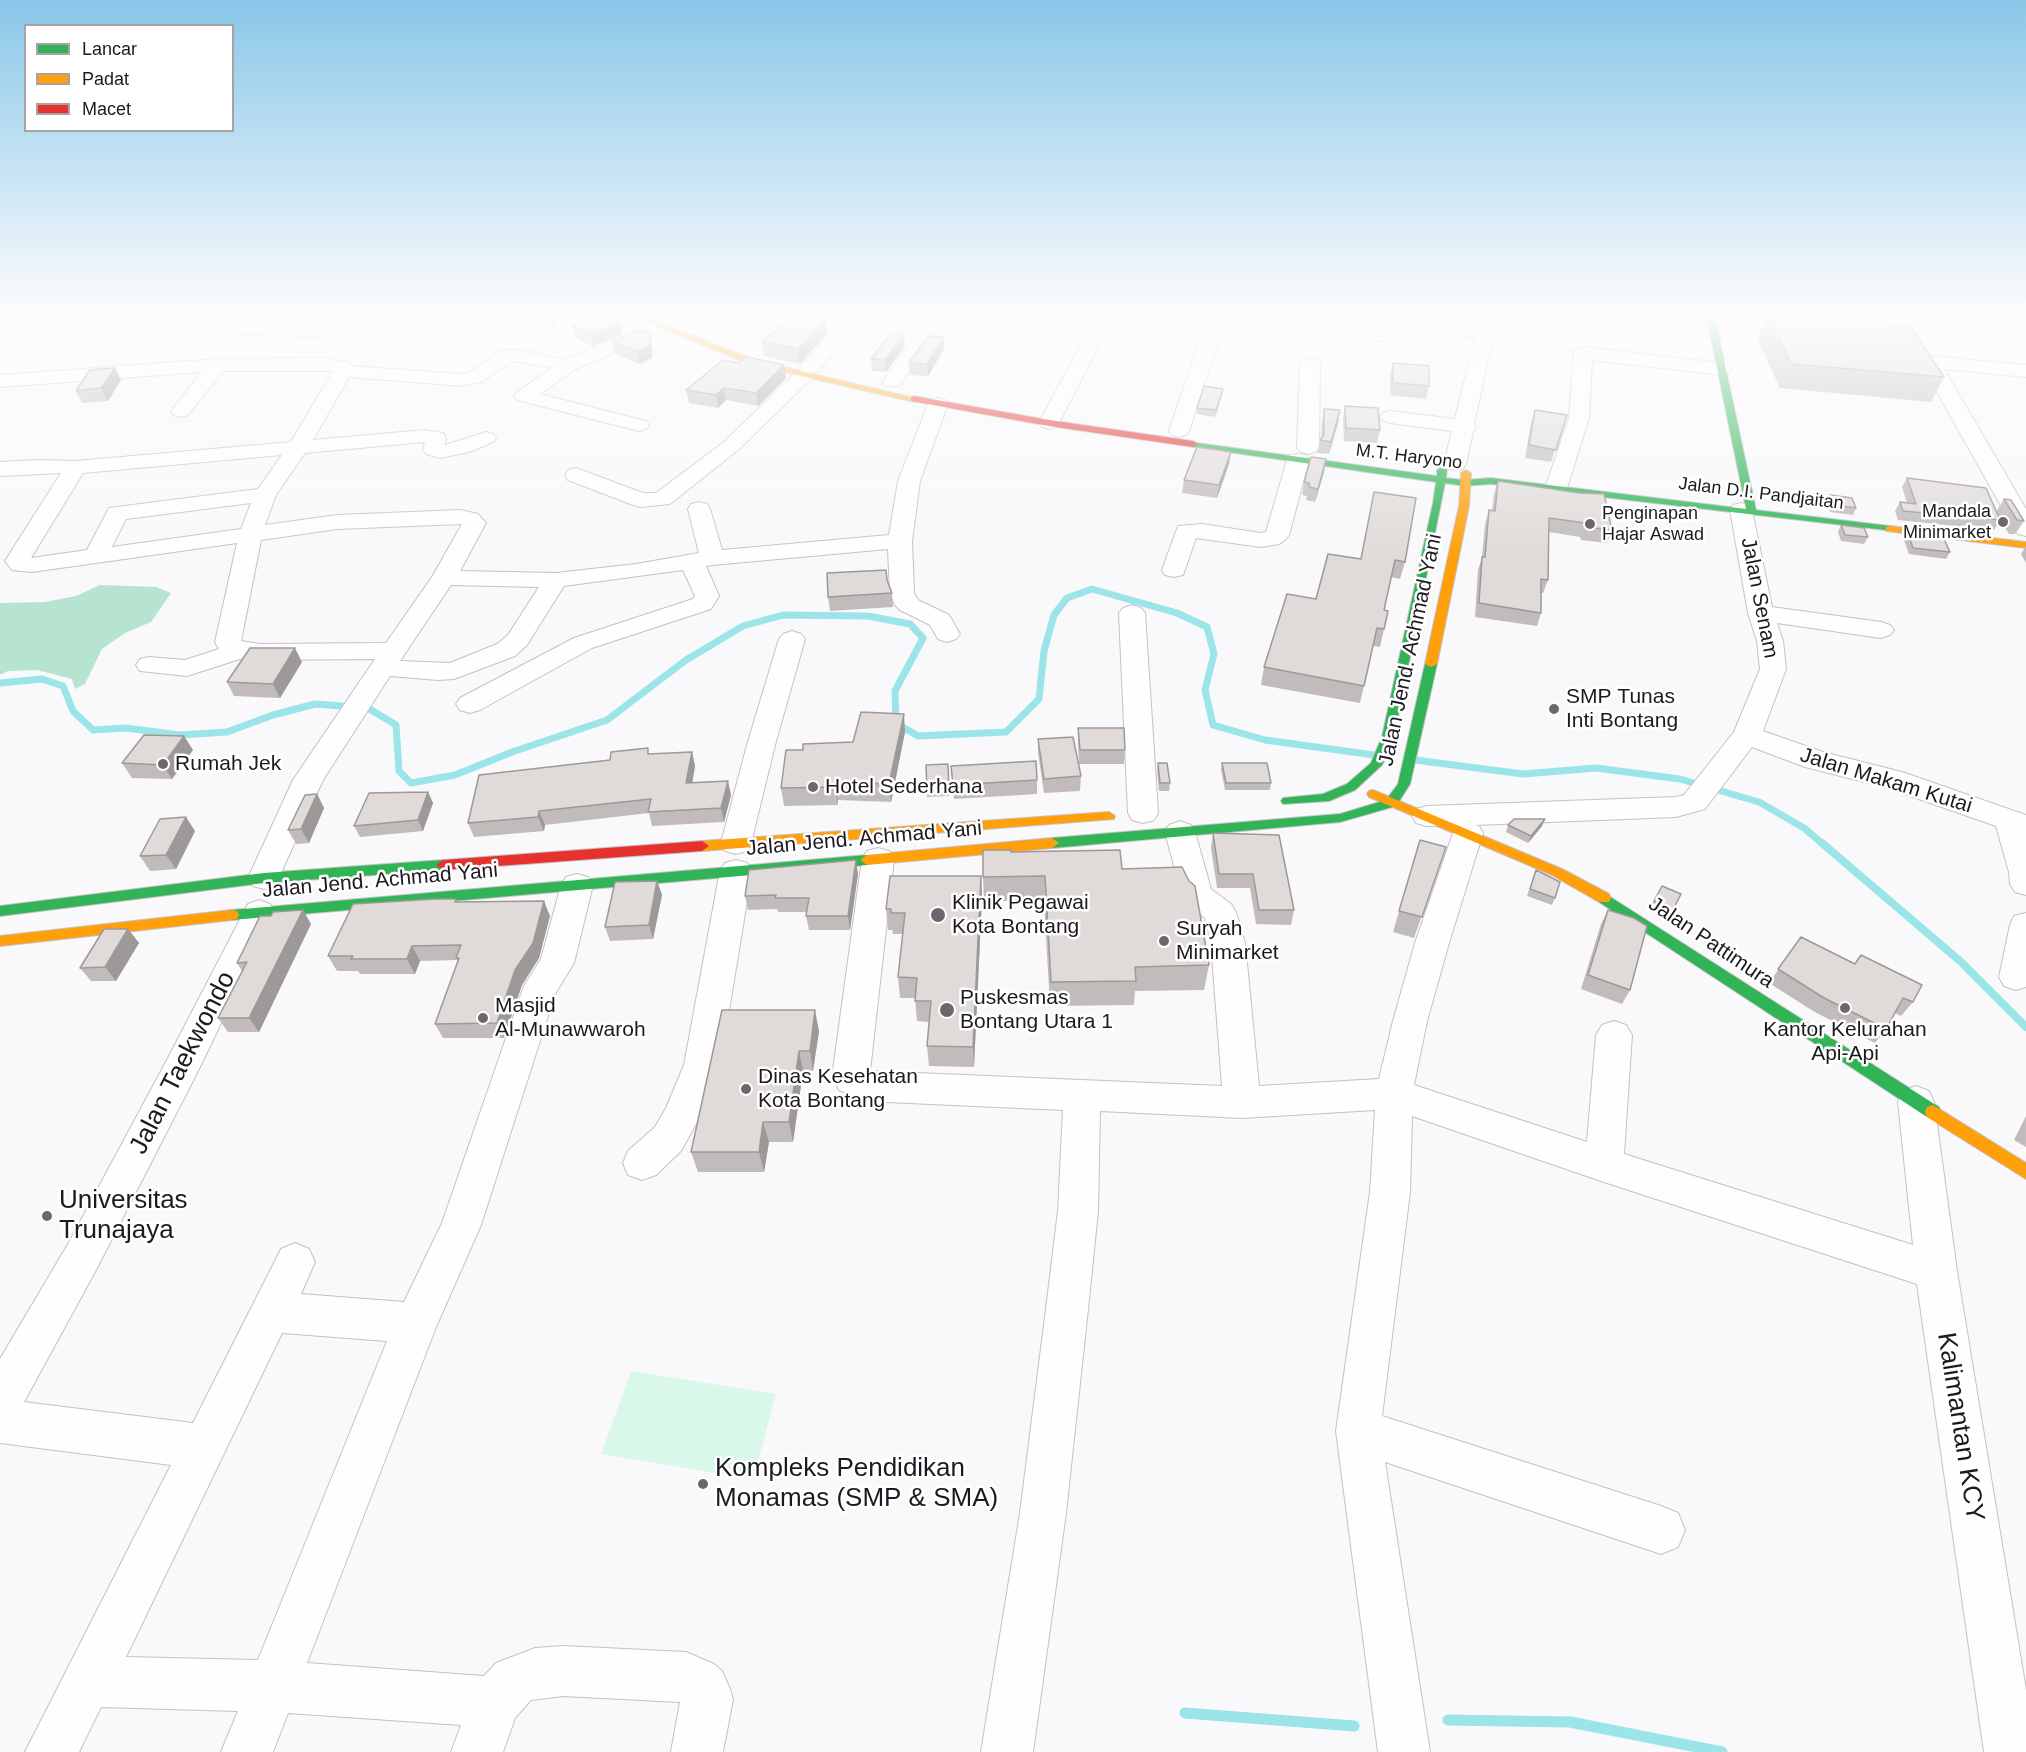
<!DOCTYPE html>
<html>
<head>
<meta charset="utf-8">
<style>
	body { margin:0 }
	#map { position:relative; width:2026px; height:1752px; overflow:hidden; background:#f9f8fb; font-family:Helvetica,sans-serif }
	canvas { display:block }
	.legend { position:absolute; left:24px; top:24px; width:210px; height:108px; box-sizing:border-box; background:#fff; border:2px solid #a5a3a6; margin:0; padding:8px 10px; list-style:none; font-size:18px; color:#1d1921 }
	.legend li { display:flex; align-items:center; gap:12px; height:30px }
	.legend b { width:30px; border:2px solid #a5a3a6 }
</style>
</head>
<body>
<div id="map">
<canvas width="2026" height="1752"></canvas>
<ul class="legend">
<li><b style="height:8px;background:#30b455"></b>Lancar</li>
<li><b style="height:8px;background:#ff9f0a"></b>Padat</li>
<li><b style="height:8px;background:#e5322d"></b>Macet</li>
</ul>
</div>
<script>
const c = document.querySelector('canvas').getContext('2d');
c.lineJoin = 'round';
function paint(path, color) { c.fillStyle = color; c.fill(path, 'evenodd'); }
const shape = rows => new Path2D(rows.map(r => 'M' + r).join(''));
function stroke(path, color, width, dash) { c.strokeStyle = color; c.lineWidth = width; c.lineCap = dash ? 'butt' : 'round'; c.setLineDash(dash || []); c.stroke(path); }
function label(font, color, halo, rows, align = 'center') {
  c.font = font + ' Helvetica,sans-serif'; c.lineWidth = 5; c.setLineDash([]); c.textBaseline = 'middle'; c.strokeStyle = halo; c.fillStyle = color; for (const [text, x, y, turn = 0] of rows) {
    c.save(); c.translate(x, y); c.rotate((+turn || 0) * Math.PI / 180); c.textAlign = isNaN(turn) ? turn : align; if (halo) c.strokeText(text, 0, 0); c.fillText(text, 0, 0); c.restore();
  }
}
paint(shape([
	[631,1371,776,1394,753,1479,601,1454]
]), '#d9f8ea');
paint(shape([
	[100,585,156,587,171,593,151,622,125,633,102,649,85,684,75,689,72,679,37,670,8,671,0,675,0,603,45,602,76,596]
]), '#b6e4d1');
stroke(shape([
	[0,683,42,679,63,686,73,711,93,730,126,728,179,735,227,732,273,715,315,704,368,708,396,725,399,771,411,783,455,775,512,752,607,720,686,660,743,626,783,615,868,616,910,624,923,638,895,691,896,723,918,736,1006,732,1039,699,1044,651,1054,615,1067,598,1092,589,1177,613,1207,627,1214,654,1205,690,1213,725,1265,740,1374,755],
	[1415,760,1523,774,1596,768,1680,779,1759,802,1804,828,1824,845]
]), '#9be4e7', 7);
stroke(shape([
	[1822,843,1960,961,2026,1027]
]), '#9be4e7', 8);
stroke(shape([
	[1185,1713,1354,1726],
	[1448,1720,1570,1722,1722,1752]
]), '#9be4e7', 11);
const street = shape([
	[0,314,56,314,155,323,322,324,328,326,331,330,328,334,322,336,155,333,0,319,0,314],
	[670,314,692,314,689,318,677,322,671,321,668,317,670,314],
	[849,314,867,314,818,371,812,373,814,375,811,379,738,450,670,504,641,507,633,505,568,480,565,475,568,470,576,468,643,493,656,493,724,442,797,371,803,369,801,367,804,363,849,314],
	[931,314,949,314,899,386,885,386,882,382,931,314],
	[1097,314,1115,314,1059,423,1056,427,1049,429,1042,427,1039,423,1097,314],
	[1209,314,1227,314,1189,431,1186,435,1179,437,1172,435,1169,431,1209,314],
	[1473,314,1491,314,1494,333,1474,424,1476,427,1473,432,1466,464,1463,469,1455,470,1447,469,1444,464,1452,431,1390,423,1383,421,1380,417,1383,413,1390,411,1455,419,1475,337,1391,328,1387,341,1373,341,1371,337,1377,320,1386,317,1475,326,1473,314],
	[1958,314,2026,314,2026,323,1967,319,1961,318,1958,314],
	[659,321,665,322,668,326,665,330,574,370,540,394,646,421,649,425,646,429,639,431,517,400,514,396,517,392,551,368,520,362,511,362,481,382,461,386,349,377,313,440,425,430,443,433,446,437,445,445,486,432,493,434,496,438,493,442,469,452,440,458,426,454,423,449,425,442,305,453,276,495,265,525,337,515,460,510,478,514,486,523,460,571,556,573,636,564,699,553,688,509,691,504,699,502,707,504,710,509,722,550,889,535,898,481,928,404,931,400,938,398,945,400,948,404,920,481,912,541,914,593,918,600,949,615,960,634,956,639,947,642,938,639,930,625,900,610,895,605,890,593,888,549,712,565,706,566,719,596,711,609,592,648,480,710,470,713,460,710,456,704,460,698,574,638,693,599,695,596,683,570,564,586,527,645,515,656,454,679,438,680,390,676,323,780,275,886,264,889,253,886,248,878,293,780,375,659,260,660,246,657,187,676,140,671,136,665,140,659,149,657,185,660,219,649,215,642,237,543,32,572,12,570,5,561,61,473,0,476,0,462,38,460,76,461,291,442,333,371,223,371,188,415,181,417,174,415,171,411,202,372,0,387,0,375,218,359,325,358,349,363,351,366,461,374,468,373,500,352,507,350,520,350,565,360,659,321],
	[282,455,258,489,109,508,87,550,31,558,83,473,282,455],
	[251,503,241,529,112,547,126,519,251,503],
	[462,524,432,577,386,643,260,644,241,641,261,540,337,529,462,524],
	[451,585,539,587,508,635,497,644,450,663,400,661,451,585],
	[1583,347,1722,363,1729,365,1732,369,1729,373,1722,375,1592,360,1589,418,1567,488,1564,493,1556,495,1548,493,1545,488,1569,418,1574,353,1576,349,1583,347],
	[1930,356,2026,365,2026,377,1944,369,2026,509,2026,536,2018,534,2014,529,1920,362,1923,358,1930,356],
	[1310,358,1317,360,1320,364,1319,448,1315,452,1308,454,1301,452,1297,448,1300,364,1303,360,1310,358],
	[1298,454,1306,455,1309,460,1289,535,1285,540,1279,544,1261,547,1196,538,1183,575,1174,577,1165,575,1162,570,1178,526,1202,524,1261,533,1266,532,1287,460,1290,455,1298,454],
	[1741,503,1749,505,1752,510,1772,607,1881,622,1890,625,1894,630,1890,635,1881,638,1777,623,1783,641,1786,669,1763,731,1823,752,1902,772,2026,815,2026,895,2015,892,2010,884,2009,872,1996,826,1884,787,1805,767,1752,747,1705,809,1676,817,1475,825,1479,826,1483,833,1449,943,1427,1021,1414,1085,1587,1142,1596,1035,1602,1025,1614,1021,1626,1025,1632,1035,1624,1154,1913,1245,1898,1102,1903,1091,1916,1086,1929,1091,1934,1102,1957,1271,2026,1690,2026,1752,1984,1752,1917,1284,1604,1182,1412,1116,1410,1192,1382,1416,1661,1506,1678,1513,1685,1530,1678,1547,1661,1554,1385,1462,1430,1752,1378,1752,1336,1431,1370,1192,1375,1110,1242,1118,1100,1111,1098,1211,1088,1309,1066,1513,1033,1752,981,1752,1020,1513,1046,1309,1058,1211,1063,1110,865,1101,839,1090,834,1079,833,1070,862,859,867,851,878,848,889,851,894,859,870,1071,1222,1086,1211,943,1205,918,1187,904,1182,896,1165,832,1169,825,1180,821,1191,825,1195,832,1211,889,1231,904,1236,912,1245,943,1259,1086,1379,1079,1393,1021,1415,943,1453,833,1458,825,1427,826,1416,823,1412,816,1416,809,1427,806,1676,797,1684,795,1734,732,1760,669,1757,641,1748,613,1730,510,1733,505,1741,503],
	[1132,605,1141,608,1145,613,1158,813,1154,820,1143,823,1132,820,1128,813,1119,613,1123,608,1132,605],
	[792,631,801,634,805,639,775,745,751,843,747,851,736,854,725,851,721,843,747,745,779,639,783,634,792,631],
	[736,860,747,863,752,871,720,1065,701,1115,681,1151,656,1175,642,1180,628,1175,623,1163,628,1151,655,1127,666,1108,684,1065,720,871,725,863,736,860],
	[577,874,588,877,593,885,574,963,555,994,481,1225,436,1327,307,1663,484,1676,496,1663,535,1648,563,1646,686,1652,714,1664,722,1671,730,1689,733,1699,723,1752,671,1752,680,1702,563,1696,531,1700,515,1718,503,1752,451,1752,461,1725,288,1713,273,1752,221,1752,238,1711,101,1707,79,1752,25,1752,171,1465,0,1443,0,1359,68,1244,168,1058,248,904,259,900,270,904,275,912,199,1069,96,1270,24,1402,193,1423,281,1249,295,1243,309,1249,315,1262,301,1294,404,1302,442,1223,524,986,541,959,561,885,566,877,577,874],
	[282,1333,387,1341,258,1660,126,1657,282,1333],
	[2026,913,2026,987,2016,990,2004,986,1999,977,2010,925,2014,916,2026,913]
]);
const fast = shape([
	[1706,314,1714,314,1756,510,1890,526,1894,527,1894,531,1491,484,1464,486,1445,483,1394,737,1382,765,1355,790,1329,801,1283,804,1281,801,1283,798,1323,794,1347,784,1371,763,1382,737,1433,503,1436,482,1193,447,1188,444,1190,442,1437,476,1437,470,1442,467,1447,470,1446,478,1464,480,1491,478,1746,509,1706,314],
	[1431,661,1437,664,1410,784,1396,806,1340,822,1052,848,1045,843,1052,838,1340,814,1386,800,1398,784,1425,664,1431,661],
	[867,855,874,860,867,865,232,920,227,919,225,915,227,911,232,910,867,855],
	[443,860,450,865,443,870,264,883,0,916,0,906,264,873,443,860],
	[1604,893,1939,1107,1941,1112,1939,1117,1933,1119,1927,1117,1599,902,1597,898,1599,894,1604,893]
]);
const slow = shape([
	[627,314,637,314,755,360,918,399,914,402,749,364,627,314],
	[1466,470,1471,473,1469,506,1437,664,1431,667,1425,664,1459,506,1461,473,1466,470],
	[1890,526,2026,542,2026,548,1886,531,1886,527,1890,526],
	[1373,790,1562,869,1609,894,1611,898,1609,902,1599,902,1552,875,1369,797,1367,794,1369,791,1373,790],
	[1109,812,1115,816,1114,819,702,851,695,846,702,841,1109,812],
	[1052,838,1059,843,1052,848,867,865,860,860,867,855,1052,838],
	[232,910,237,911,239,915,237,919,232,920,0,946,0,936,232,910],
	[1933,1105,2026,1163,2026,1179,1927,1117,1925,1112,1927,1107,1933,1105]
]);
const jam = shape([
	[914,396,1049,420,1193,441,1198,444,1193,447,1049,426,911,401,911,397,914,396],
	[702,841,709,846,702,851,443,870,436,865,443,860,702,841]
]);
stroke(street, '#c4c1c7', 2);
stroke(fast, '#c4c1c7', 2);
stroke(slow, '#c4c1c7', 2);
stroke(jam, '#c4c1c7', 2);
paint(street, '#fefefe');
paint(fast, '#30b455');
paint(slow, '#ff9f0a');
paint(jam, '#e5322d');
paint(shape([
	[525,314,557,314,554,325],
	[1767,314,1944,377,1931,402,1780,388,1757,338],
	[826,320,827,334,800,364,764,356,762,341],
	[620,322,622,334,593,346,575,338,572,326],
	[613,342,652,345,652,358,639,364,615,354],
	[905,346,886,372,872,371,871,359],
	[944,349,928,376,910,375,909,363],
	[1393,363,1429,386,1426,399,1390,395,1390,375],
	[786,378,758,406,726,400,718,408,689,403,686,390],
	[121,380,108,401,82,403,76,391],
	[1223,389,1222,395,1215,417,1197,414,1197,408],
	[1345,406,1380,430,1377,443,1344,441,1343,418],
	[1324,409,1340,410,1338,423,1329,454,1317,453,1320,440,1321,438,1322,422],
	[1535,410,1567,415,1551,462,1525,458,1531,423],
	[1229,464,1217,498,1182,493,1184,480],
	[1324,472,1315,502,1306,500,1307,496,1302,495,1304,482],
	[1907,478,1996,512,2004,499,2024,521,2015,534,2009,534,1997,515,2000,520,1994,530,1898,520,1895,511,1900,502,1907,503,1902,487],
	[1498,481,1612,530,1607,543,1581,540,1580,537,1549,532,1548,580,1543,593,1541,593,1541,613,1537,626,1475,617,1478,570,1482,557,1485,524,1489,510,1492,511,1494,494],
	[1374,492,1405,562,1400,579,1391,577,1384,610,1384,629,1380,647,1373,646,1360,703,1261,685,1264,667,1361,559],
	[1830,495,1856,508,1853,515,1830,512,1826,502],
	[1841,525,1868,537,1864,544,1841,541,1838,532],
	[1908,533,1950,552,1946,559,1909,554,1904,540],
	[2026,546,2026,563,2021,554],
	[887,581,892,593,893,607,830,611,828,597],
	[302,662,280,698,234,696,227,682],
	[1078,728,1125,750,1124,764,1079,764,1078,742],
	[905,732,891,802,838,800,838,805,784,806,781,788,803,750,853,742],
	[1038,739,1081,776,1080,791,1044,793,1038,753],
	[193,750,172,779,132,778,122,763],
	[692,752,695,766,692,783,731,795,724,822,652,826,649,813,545,825,544,831,474,837,468,823,610,760,650,754],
	[1158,763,1170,783,1169,791,1159,791,1157,770],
	[1222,763,1271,783,1270,790,1225,790,1221,770],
	[948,764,949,796,927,797,926,765],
	[951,766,1037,780,1037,794,954,799],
	[428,792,433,803,423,831,360,837,354,826],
	[317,794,324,808,309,843,296,844,288,830],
	[1508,825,1542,826,1528,843,1506,832],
	[195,831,176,869,150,871,140,856],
	[1213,833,1294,910,1291,925,1256,924,1250,888,1217,888,1211,848],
	[1420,840,1446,847,1414,938,1393,932],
	[1011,852,1122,869,1209,965,1204,990,1135,991,1134,1005,1050,1006,1044,901,984,901,983,877],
	[1536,870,1555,898,1552,905,1527,896],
	[858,874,850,930,809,930,806,916,807,912,778,912,777,909,748,910,745,896],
	[981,876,982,897,974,1067,929,1066,927,1046,929,1022,917,1021,915,998,900,998,898,977,903,934,893,934,892,930,888,930,886,909],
	[657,881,662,895,653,939,610,941,605,927],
	[1662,886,1681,894,1668,919,1650,908],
	[456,899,457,902,550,916,539,958,522,985,504,1038,443,1038,435,1024,458,960,420,961,415,974,360,974,358,971,337,971,328,956],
	[303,910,311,924,259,1032,228,1032,218,1018,242,971,237,963],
	[1608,910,1630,990,1622,1004,1581,989,1601,924],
	[128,929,139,943,116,981,91,981,80,968],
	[1801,937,1854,964,1861,955,1913,1002,1901,1016,1895,1013,1886,1029,1875,1043,1813,1011,1769,983],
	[819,1031,813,1071,803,1071,793,1142,769,1142,764,1172,698,1172,691,1152],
	[2026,1116,2026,1147,2014,1140]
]), '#c1bcbb');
paint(shape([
	[551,314,557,314,554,325],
	[826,320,827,334,800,364,798,349],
	[620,322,622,334,593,346,591,334],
	[650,333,652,345,652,358,639,364,637,352],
	[904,334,905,346,886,372,885,360],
	[944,337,944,349,928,376,927,364],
	[784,365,786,378,758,406,756,393],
	[115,368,121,380,108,401,101,388],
	[724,388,726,400,718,408,716,395],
	[1223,389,1222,395,1215,417,1216,410],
	[1340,410,1338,423,1329,454,1331,442],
	[1231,452,1229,464,1217,498,1219,485],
	[1326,459,1324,472,1315,502,1318,489],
	[295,648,302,662,280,698,273,684],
	[904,714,905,732,891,802,889,784],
	[184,736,193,750,172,779,163,765],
	[692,752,695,766,690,797,686,783],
	[728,781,731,795,724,822,721,808],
	[835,782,838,800,838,805,835,787],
	[428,792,433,803,423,831,418,820],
	[317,794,324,808,309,843,301,829],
	[539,811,545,825,544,831,538,817],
	[186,817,195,831,176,869,166,855],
	[1545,819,1542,826,1528,843,1531,836],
	[856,860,858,874,850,930,848,916],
	[981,876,982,897,974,1067,973,1047],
	[657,881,662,895,653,939,649,925],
	[544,901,550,916,539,958,522,985,504,1038,497,1023,515,970],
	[303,910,311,924,259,1032,249,1018],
	[128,929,139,943,116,981,105,967],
	[412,946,420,961,415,974,407,959],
	[815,1010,819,1031,813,1071,810,1051],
	[799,1051,803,1071,793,1142,789,1122],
	[763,1122,769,1142,764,1172,759,1152]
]), '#9d9998');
const building = shape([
	[600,314,620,322,591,334,572,326,600,314],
	[1767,314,1910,326,1944,377,1791,364,1767,314],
	[795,315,826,320,798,349,762,341,795,315],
	[641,330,650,333,650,346,637,352,613,342,641,330],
	[892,333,904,334,885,360,871,359,892,333],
	[928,336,944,337,927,364,909,363,928,336],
	[747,357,784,365,756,393,724,388,716,395,686,390,723,360,739,363,747,357],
	[1393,363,1429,366,1429,386,1393,383,1393,363],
	[115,368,101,388,76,391,90,370,115,368],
	[1204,386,1223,389,1216,410,1197,408,1204,386],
	[1345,406,1378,408,1380,430,1346,428,1345,406],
	[1324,409,1340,410,1331,442,1320,440,1324,435,1324,409],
	[1535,410,1567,415,1556,450,1529,445,1535,410],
	[1197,447,1231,452,1219,485,1184,480,1197,447],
	[1311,457,1326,459,1318,489,1309,487,1309,483,1304,482,1311,457],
	[1907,478,1986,488,2000,520,1903,511,1900,502,1916,504,1907,478],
	[1498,481,1579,493,1604,494,1612,530,1586,527,1585,523,1549,518,1548,580,1541,579,1541,613,1479,603,1482,557,1485,557,1489,510,1495,511,1498,481],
	[1374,492,1416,498,1405,562,1395,560,1384,610,1388,611,1384,629,1377,628,1364,686,1264,667,1287,594,1316,599,1328,554,1361,559,1374,492],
	[1830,495,1852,498,1856,508,1834,505,1830,495],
	[2004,499,2011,500,2024,521,2017,520,2004,499],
	[1841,525,1864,528,1868,537,1845,535,1841,525],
	[1908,533,1943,537,1950,552,1913,548,1908,533],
	[886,570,887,580,892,593,828,597,827,573,886,570],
	[250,648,295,648,273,684,227,682,250,648],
	[861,712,904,714,889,784,835,782,835,787,781,788,786,750,803,750,803,744,853,742,861,712],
	[1078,728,1124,728,1125,750,1080,750,1078,728],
	[144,735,184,736,163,765,122,763,144,735],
	[1073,737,1081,776,1044,779,1038,739,1073,737],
	[648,748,648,754,692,752,686,783,728,781,721,808,648,812,651,799,539,811,538,817,468,823,479,775,610,760,611,752,648,748],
	[1036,761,1037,780,953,785,951,766,1036,761],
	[1158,763,1167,763,1170,783,1160,783,1158,763],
	[1222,763,1267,763,1271,783,1226,783,1222,763],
	[948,764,949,789,927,790,926,765,948,764],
	[428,792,418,820,354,826,369,793,428,792],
	[317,794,301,829,288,830,305,795,317,794],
	[186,817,166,855,140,856,160,819,186,817],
	[1514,819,1545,819,1531,836,1508,825,1514,819],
	[1213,833,1279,835,1294,910,1259,910,1253,874,1219,874,1213,833],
	[1420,840,1446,847,1422,917,1399,911,1420,840],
	[983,850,1011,850,1011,852,1120,850,1122,869,1182,867,1189,881,1195,886,1209,965,1135,967,1136,981,1051,982,1045,876,983,877,983,850],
	[856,860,848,916,806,916,809,898,775,898,776,895,745,896,749,870,856,860],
	[1536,870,1560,882,1555,898,1530,889,1536,870],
	[890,876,981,876,973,1047,927,1046,931,1001,915,1001,917,978,898,977,905,913,891,913,891,909,886,909,890,876],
	[657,881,649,925,605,927,615,882,657,881],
	[1662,886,1681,894,1672,912,1654,901,1662,886],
	[435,899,456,899,455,902,544,901,533,943,515,970,497,1023,435,1024,459,958,456,958,461,945,412,946,407,959,351,959,353,956,328,956,353,904,435,899],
	[303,910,249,1018,218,1018,247,962,237,963,260,916,271,916,273,912,303,910],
	[1608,910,1634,918,1647,926,1630,990,1588,975,1608,910],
	[104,929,128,929,105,967,80,968,104,929],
	[1801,937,1855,964,1861,955,1922,985,1913,1002,1903,998,1886,1029,1824,998,1778,969,1801,937],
	[722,1010,815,1010,810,1051,799,1051,789,1122,763,1122,759,1152,691,1152,722,1010]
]);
paint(building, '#e0dbd9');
stroke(building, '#9d9998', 1.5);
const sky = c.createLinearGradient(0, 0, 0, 559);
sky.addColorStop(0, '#89c7e8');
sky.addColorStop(0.56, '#fcfcfd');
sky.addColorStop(1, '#fcfcfd00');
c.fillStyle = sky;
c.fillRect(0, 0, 2026, 559);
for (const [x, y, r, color] of [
	[2003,522,6,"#6a676d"],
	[1590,524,6,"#6a676d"],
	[1554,709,6,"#6a676d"],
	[163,764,6,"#6a676d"],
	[813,787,6,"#6a676d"],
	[938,915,8,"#6a676d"],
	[1164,941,6,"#6a676d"],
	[1845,1008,6,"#6a676d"],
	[947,1010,8,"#6a676d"],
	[483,1018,6,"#6a676d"],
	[746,1089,6,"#6a676d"],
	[47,1216,6,"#6a676d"],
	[703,1484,6,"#6a676d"]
]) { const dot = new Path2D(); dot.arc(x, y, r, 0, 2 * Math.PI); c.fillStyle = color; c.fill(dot); stroke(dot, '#fff', 2); }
label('18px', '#1d1921', '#fff', [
	["M.T. Haryono",1409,457,7],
	["Jalan D.I. Pandjaitan",1761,494,7]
]);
label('18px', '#1d1921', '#fff', [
	["Mandala",1991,512],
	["Minimarket",1991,533],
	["Penginapan",1602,514,"left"],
	["Hajar Aswad",1602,535,"left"]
], 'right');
label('21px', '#1d1921', '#fff', [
	["Jalan Senam",1759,598,79],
	["Jalan Jend. Achmad Yani",1411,650,-78],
	["Jalan Makam Kutai",1886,781,17],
	["Jalan Jend. Achmad Yani",864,839,-5],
	["Jalan Jend. Achmad Yani",380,881,-5],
	["Jalan Pattimura",1711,943,34]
]);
label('21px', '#1d1921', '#fff', [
	["SMP Tunas",1566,697],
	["Inti Bontang",1566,721],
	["Rumah Jek",175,764],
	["Hotel Sederhana",825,787],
	["Klinik Pegawai",952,903],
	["Kota Bontang",952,927],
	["Suryah",1176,929],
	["Minimarket",1176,953],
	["Puskesmas",960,998],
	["Bontang Utara 1",960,1022],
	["Masjid",495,1006],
	["Al-Munawwaroh",495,1030],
	["Kantor Kelurahan",1845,1030,"center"],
	["Api-Api",1845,1054,"center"],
	["Dinas Kesehatan",758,1077],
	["Kota Bontang",758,1101]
], 'left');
label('26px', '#1d1921', '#fff', [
	["Jalan Taekwondo",183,1063,-63],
	["Kalimantan KCY",1960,1427,81]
]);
label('26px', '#1d1921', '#fff', [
	["Universitas",59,1201],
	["Trunajaya",59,1231],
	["Kompleks Pendidikan",715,1469],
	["Monamas (SMP & SMA)",715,1499]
], 'left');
</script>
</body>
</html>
